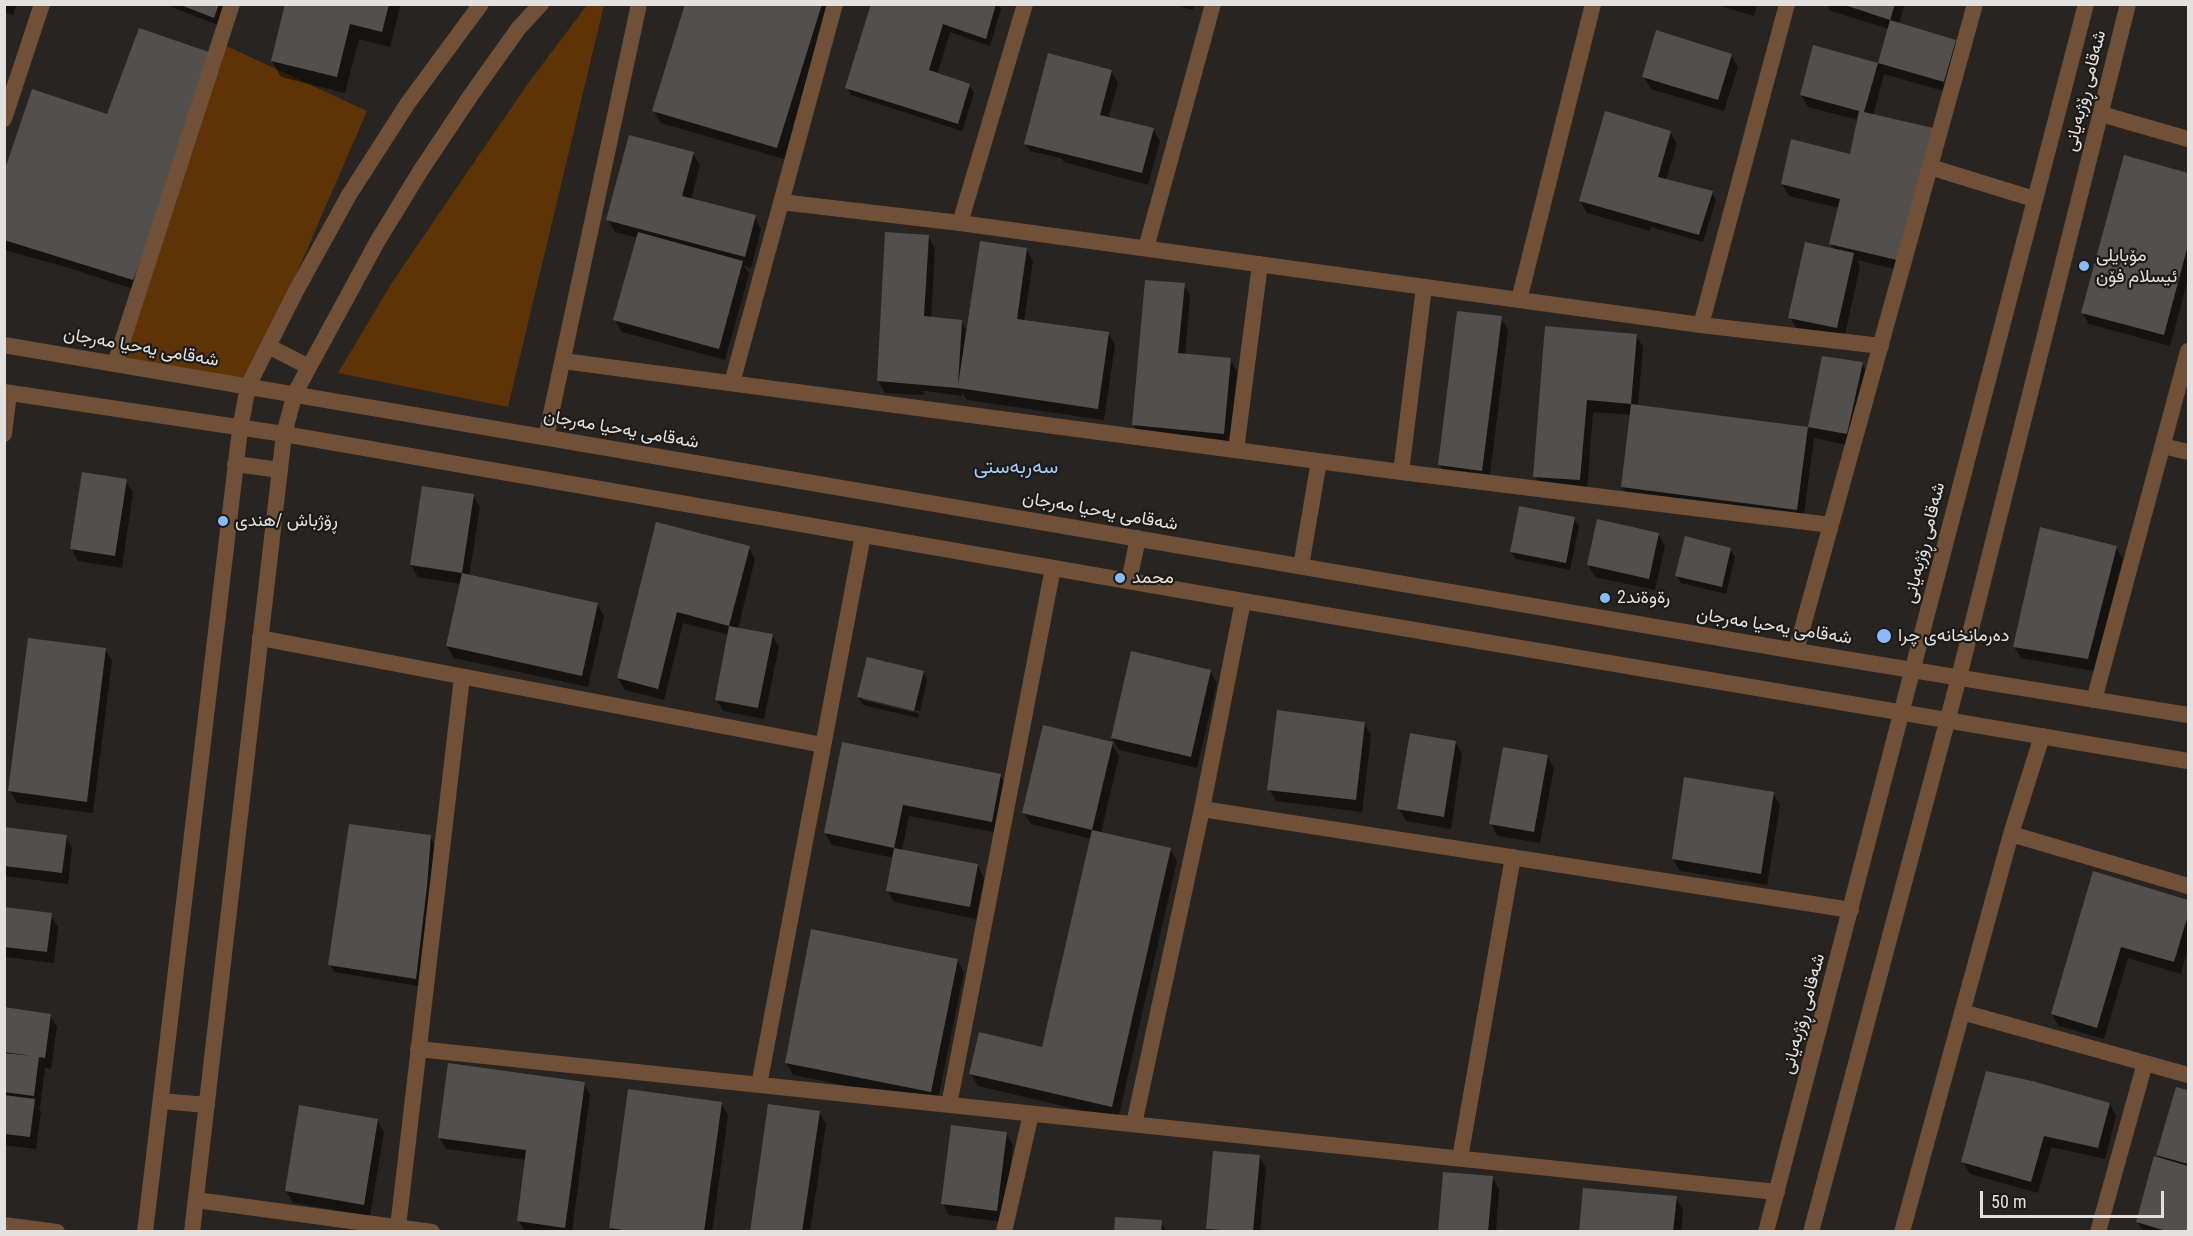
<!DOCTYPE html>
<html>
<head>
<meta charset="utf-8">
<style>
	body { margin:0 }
	#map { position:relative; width:2193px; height:1236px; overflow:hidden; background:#272422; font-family:"Roboto Condensed",sans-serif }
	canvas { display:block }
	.frame { position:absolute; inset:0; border:6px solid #e3e1e0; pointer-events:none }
	.scale { position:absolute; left:1980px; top:1191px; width:184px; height:27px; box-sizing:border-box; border:3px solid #e3e1e0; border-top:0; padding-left:8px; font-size:18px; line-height:21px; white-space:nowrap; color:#e3e1e0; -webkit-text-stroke:4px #1d1b18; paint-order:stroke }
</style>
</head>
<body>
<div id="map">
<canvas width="2193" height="1236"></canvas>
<div class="frame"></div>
<div class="scale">50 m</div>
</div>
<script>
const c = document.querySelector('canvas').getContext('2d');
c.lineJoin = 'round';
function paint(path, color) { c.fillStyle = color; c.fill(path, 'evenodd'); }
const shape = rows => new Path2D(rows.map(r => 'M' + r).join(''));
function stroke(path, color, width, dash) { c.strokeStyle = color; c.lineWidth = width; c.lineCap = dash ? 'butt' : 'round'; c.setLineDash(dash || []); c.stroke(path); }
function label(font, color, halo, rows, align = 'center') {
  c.font = font + ' "Roboto Condensed",Vazirmatn,sans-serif'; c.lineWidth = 4.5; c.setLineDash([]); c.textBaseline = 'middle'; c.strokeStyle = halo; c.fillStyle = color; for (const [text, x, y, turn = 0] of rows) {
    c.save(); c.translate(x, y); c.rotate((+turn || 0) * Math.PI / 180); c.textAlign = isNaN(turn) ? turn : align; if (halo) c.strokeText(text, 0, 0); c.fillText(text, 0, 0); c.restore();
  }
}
paint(shape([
	[587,5,604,5,508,407,338,373,393,281,453,193,529,82],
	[220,43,367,111,248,386,115,364]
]), '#5e3306');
paint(shape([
	[4,4,17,4,13,15,4,12],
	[164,4,225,4,218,25],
	[283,4,401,4,390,47,359,39,345,93,281,77,272,61,286,7],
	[686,4,832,4,784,159,661,123,654,111],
	[872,4,998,4,1001,9,990,46,950,32,937,75,969,85,974,93,962,131,851,95,847,87],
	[1172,4,1195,4,1193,10],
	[1714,4,1757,4,1754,16],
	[1827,4,1905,4,1899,24,1955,41,1962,53,1950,93,1884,74,1873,116,1907,272,1857,260,1860,266,1844,340,1797,329,1790,317,1834,250,1831,243,1839,208,1789,196,1782,184,1851,155,1858,120,1808,107,1801,95,1814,47,1879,64,1889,29,1831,11],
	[140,29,139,291,66,267,4,250,4,179,108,116],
	[1731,55,1738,67,1724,111,1651,89,1644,77],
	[1111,71,1118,83,1108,119,1153,129,1160,141,1148,185,1064,162,1061,158,1030,151,1025,144],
	[1670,132,1677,144,1666,180,1712,192,1716,200,1703,242,1651,227,1650,231,1587,213,1580,201],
	[693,154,700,165,691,200,755,217,761,229,751,268,744,266,749,274,725,360,622,332,615,320,638,238,615,232,608,220],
	[2125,157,2188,175,2188,280,2170,346,2089,324,2082,312],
	[928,236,935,248,931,319,961,321,968,333,1026,249,1033,261,1024,321,1108,333,1115,345,1104,420,967,400,962,392,962,396,926,391,923,391,925,395,885,393,878,381],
	[1184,285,1190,296,1185,355,1230,359,1237,371,1230,445,1140,436,1133,424],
	[1501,318,1508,330,1489,482,1446,477,1440,465],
	[1547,328,1636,335,1643,347,1638,407,1809,429,1823,358,1862,364,1869,376,1853,446,1814,438,1803,521,1629,499,1622,487,1631,415,1593,412,1587,492,1542,488,1535,476],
	[126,481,133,493,122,568,78,561,72,549],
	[473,495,480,507,469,577,597,604,604,616,588,687,454,658,447,646,461,584,418,577,411,565],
	[1574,519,1579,526,1570,570,1516,559,1511,552],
	[657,524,749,548,755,559,738,629,772,635,779,647,764,719,723,711,716,699,729,635,683,623,664,700,625,690,618,678],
	[1658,534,1665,546,1655,590,1595,577,1588,565],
	[2116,547,2123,559,2094,671,2021,658,2014,647],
	[1730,549,1735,557,1726,594,1681,583,1677,576],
	[105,649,112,661,93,813,17,803,10,791],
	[1210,671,1217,683,1197,768,1119,750,1112,738],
	[923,672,927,680,920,711,862,697,862,700,919,714,918,718,863,705,858,697],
	[1364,723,1371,735,1362,812,1276,801,1269,789],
	[1456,743,1462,754,1451,829,1406,821,1399,809],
	[843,744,1000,775,1007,787,998,833,909,816,902,851,978,866,984,878,976,919,894,902,887,890,894,858,832,845,825,833],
	[1112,744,1119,756,1101,833,1170,849,1177,861,1118,1119,978,1086,971,1074,1044,1049,1092,839,1031,824,1024,813],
	[1547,756,1554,768,1540,843,1498,836,1491,824],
	[1773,793,1780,805,1767,885,1680,871,1673,859],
	[4,828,66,836,72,848,68,884,4,876],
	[430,836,434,844,431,895,419,986,334,972,330,964],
	[2094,873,2188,901,2188,948,2181,974,2128,958,2104,1039,2059,1026,2052,1014],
	[4,909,51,915,58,927,54,963,4,957],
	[957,960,964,972,937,1104,793,1075,786,1063],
	[4,1009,50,1015,57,1027,51,1069,45,1068,40,1107,38,1107,41,1112,36,1149,4,1145],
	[584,1083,590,1095,572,1232,525,1232,519,1221,527,1160,446,1149,439,1137],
	[2177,1089,2188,1092,2188,1232,2150,1232,2142,1229,2137,1222,2160,1159,2157,1155],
	[721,1103,728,1115,712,1232,613,1232,610,1227],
	[2110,1104,2116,1116,2105,1159,2051,1147,2038,1193,1970,1174,1963,1162],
	[819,1112,826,1124,810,1232,751,1232],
	[377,1120,384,1132,370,1216,293,1203,286,1191],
	[1006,1133,1013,1145,1003,1222,949,1215,943,1203],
	[1259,1156,1266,1168,1260,1232,1209,1232,1207,1229],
	[1492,1177,1499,1189,1496,1232,1440,1232],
	[1676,1198,1683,1210,1681,1232,1580,1232],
	[1161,1222,1167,1232,1115,1232]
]), '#0007');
paint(shape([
	[178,4,219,4,214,18],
	[285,4,389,4,382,32,350,24,337,77,271,61],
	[685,4,822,4,777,148,652,111],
	[871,4,996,4,986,39,943,24,929,70,970,84,958,124,845,88],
	[1842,4,1895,4,1890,20],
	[1890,20,1956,40,1944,82,1878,63],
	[139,28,209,52,151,236,133,280,4,240,4,172,32,89,107,114],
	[1656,30,1732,54,1718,100,1642,77],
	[1813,45,1878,63,1864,112,1933,128,1901,261,1829,244,1840,199,1781,184,1791,139,1850,154,1859,111,1800,95],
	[1048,53,1112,70,1100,115,1154,128,1142,173,1024,144],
	[1605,111,1671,131,1658,177,1713,191,1699,235,1579,201],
	[629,135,694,152,682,196,756,215,745,257,606,220],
	[2124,155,2188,173,2188,245,2164,335,2081,313],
	[638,232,743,261,719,349,613,320],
	[885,232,929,235,924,316,962,320,958,385,980,241,1027,248,1017,319,1109,332,1098,409,958,388,877,381],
	[1805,242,1854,253,1837,328,1788,318],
	[1145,280,1185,283,1178,353,1231,358,1224,434,1132,425],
	[1457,311,1502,316,1482,471,1438,465],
	[1545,326,1637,334,1631,404,1587,400,1580,480,1533,477],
	[1822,356,1863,362,1847,434,1808,427],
	[1631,404,1808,427,1797,510,1621,487],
	[82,472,127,479,115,556,70,549],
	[422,486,474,494,462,573,410,565],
	[1519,506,1575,517,1566,563,1510,552],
	[1597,519,1659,533,1649,579,1587,565],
	[656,522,750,546,729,626,677,612,658,689,617,678],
	[2040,527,2117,546,2088,659,2013,647],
	[1685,536,1731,548,1722,587,1675,576],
	[462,573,598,603,582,676,446,646],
	[729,626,773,634,758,708,715,700],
	[28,638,106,648,87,802,8,791],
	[1131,651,1211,670,1191,757,1111,738],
	[867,657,924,671,914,711,857,697],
	[1277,710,1365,722,1356,800,1267,790],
	[1043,725,1113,742,1092,830,1022,813],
	[1410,733,1456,741,1444,817,1397,809],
	[842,742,1001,774,992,822,903,805,894,848,824,833],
	[1503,747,1548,755,1534,832,1489,824],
	[1684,777,1774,792,1761,874,1672,859],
	[349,824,431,835,427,886,416,979,328,965],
	[4,827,67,835,62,873,4,866],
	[1092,830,1171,848,1112,1107,969,1074,979,1032,1042,1047],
	[894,848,978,864,970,907,886,891],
	[2093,871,2188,900,2188,915,2174,962,2121,947,2097,1028,2051,1014],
	[4,907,52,913,47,952,4,947],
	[811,929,958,959,931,1092,785,1063],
	[4,1007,51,1014,45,1058,39,1057,34,1096,4,1092,4,1053,32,1056,4,1052],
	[448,1063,585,1082,565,1228,517,1221,526,1150,438,1138],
	[1986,1071,2032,1081,2110,1103,2098,1148,2044,1136,2031,1182,1961,1162],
	[2176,1087,2188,1090,2188,1164,2156,1155],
	[628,1089,722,1102,704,1232,637,1232,609,1228],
	[4,1095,35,1099,30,1137,4,1134],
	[768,1104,820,1111,802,1232,750,1232],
	[299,1105,378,1119,364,1205,285,1191],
	[951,1125,1007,1132,997,1211,941,1204],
	[1213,1151,1260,1155,1253,1232,1206,1229],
	[2154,1156,2188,1166,2188,1232,2170,1232,2136,1222],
	[1443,1172,1493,1176,1488,1232,1438,1232],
	[1583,1188,1677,1196,1673,1232,1579,1232],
	[1115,1217,1162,1220,1161,1232,1114,1232]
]), '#524f4c');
stroke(shape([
	[2101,114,2188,139],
	[4,119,42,4],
	[1930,167,2034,199],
	[781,202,960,223,1701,325,1881,346],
	[960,223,1025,4],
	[1146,248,1213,4],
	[1519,300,1593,4],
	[1701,325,1787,4],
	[563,361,1401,472,1831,525],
	[115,364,232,4],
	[732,383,835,4],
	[4,434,9,393],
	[546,437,639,4],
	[2163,446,2188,452],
	[1236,450,1260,264],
	[1401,472,1424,287],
	[1301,566,1319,461],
	[260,638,823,745],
	[1796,651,1975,4],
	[2094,700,2188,351],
	[1202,809,1851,910],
	[2011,834,2188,886],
	[1962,1012,2188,1075],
	[418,1049,1777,1192],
	[759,1085,863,535],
	[949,1105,1053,568],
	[1134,1124,1202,809,1243,601],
	[1460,1158,1513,857],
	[196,1200,432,1232],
	[4,1225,57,1232],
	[398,1227,462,677],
	[1004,1232,1031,1114],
	[1902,1232,2011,834,2042,736],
	[2098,1232,2145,1063]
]), '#705137', 16);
stroke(shape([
	[4,345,1796,651,2188,715],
	[268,346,309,367],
	[4,392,284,434,1243,601,2188,761],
	[235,464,280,470],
	[1129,581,1138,538],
	[161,1101,207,1105],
	[145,1232,240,429,248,386,296,291,349,195,408,103,481,4],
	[192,1232,284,434,295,393,377,242,421,170,469,98,518,29,541,4],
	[1766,1232,2086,4],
	[1811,1232,1959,677,2128,4]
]), '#705137', 16);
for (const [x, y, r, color] of [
	[2084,266,6,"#87bbfb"],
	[223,521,6,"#87bbfb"],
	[1120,578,6,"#87bbfb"],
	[1605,598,6,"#87bbfb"],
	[1884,636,8,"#87bbfb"]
]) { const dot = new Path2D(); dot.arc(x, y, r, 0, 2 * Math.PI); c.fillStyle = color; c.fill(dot); stroke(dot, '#1d1b18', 2); }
label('18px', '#e3e1e0', '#1d1b18', [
	["شەقامی ڕۆژبەیانی",2086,91,-76],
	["شەقامی یەحیا مەرجان",141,348,10],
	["شەقامی یەحیا مەرجان",621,430,10],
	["شەقامی یەحیا مەرجان",1100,512,10],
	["شەقامی ڕۆژبەیانی",1925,543,-76],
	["شەقامی یەحیا مەرجان",1774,627,9],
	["شەقامی ڕۆژبەیانی",1804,1014,-75]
]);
label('18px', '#e3e1e0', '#1d1b18', [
	["مۆبایلی",2096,256],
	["ئیسلام فۆن",2096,277],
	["ڕۆژباش /ھندی",235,521],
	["محمد",1132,578],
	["رةوةند2",1617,598],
	["دەرمانخانەی چرا",1898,636]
], 'left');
label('20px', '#a4cbfb', '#1d1b18', [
	["سه‌ربه‌ستی",1016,468]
]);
</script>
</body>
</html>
